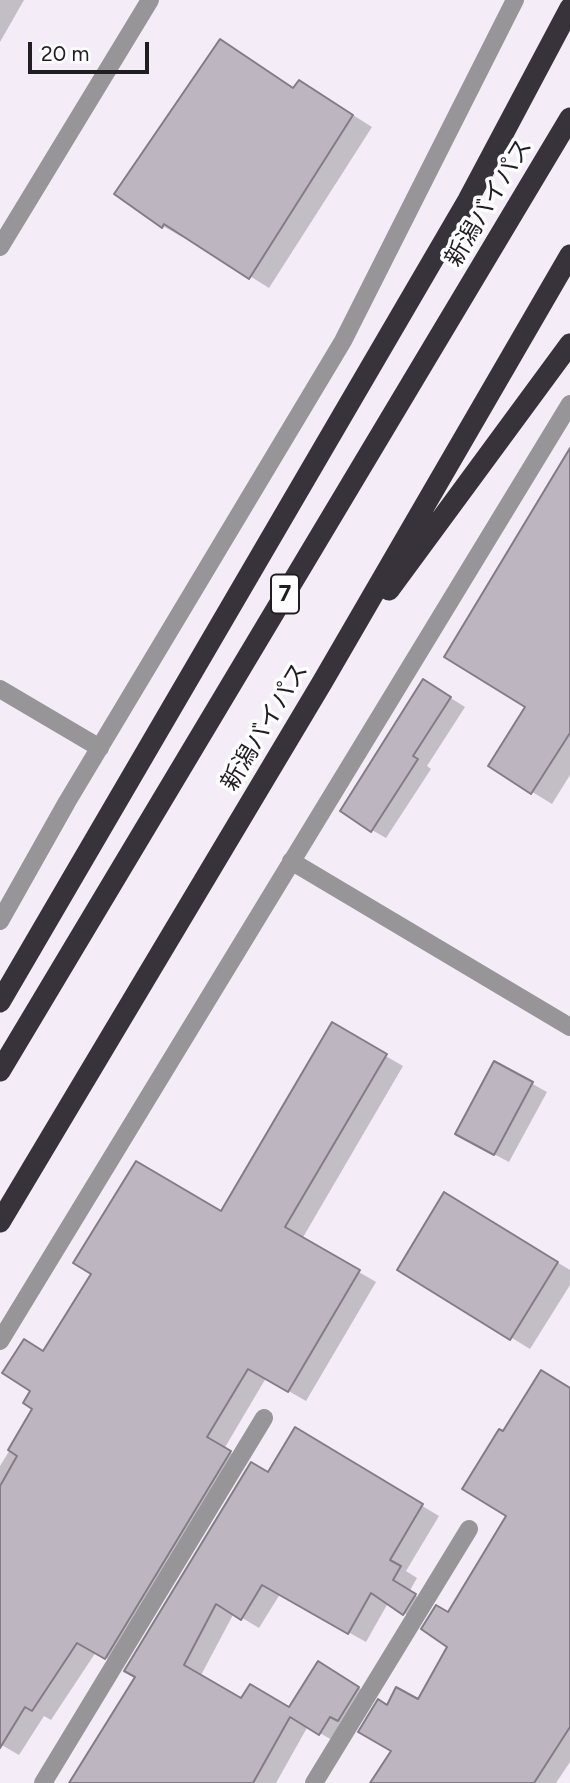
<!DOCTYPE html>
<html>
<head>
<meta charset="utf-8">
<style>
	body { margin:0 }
	#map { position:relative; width:570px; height:1783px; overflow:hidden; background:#f4edf8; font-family:Figtree,sans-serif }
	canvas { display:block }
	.scale { position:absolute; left:28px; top:42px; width:121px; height:32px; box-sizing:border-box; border:4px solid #211e22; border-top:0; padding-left:9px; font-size:21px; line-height:24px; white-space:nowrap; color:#211e22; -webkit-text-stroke:5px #fefdff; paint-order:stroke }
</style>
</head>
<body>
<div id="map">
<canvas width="570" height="1783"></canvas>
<div class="scale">20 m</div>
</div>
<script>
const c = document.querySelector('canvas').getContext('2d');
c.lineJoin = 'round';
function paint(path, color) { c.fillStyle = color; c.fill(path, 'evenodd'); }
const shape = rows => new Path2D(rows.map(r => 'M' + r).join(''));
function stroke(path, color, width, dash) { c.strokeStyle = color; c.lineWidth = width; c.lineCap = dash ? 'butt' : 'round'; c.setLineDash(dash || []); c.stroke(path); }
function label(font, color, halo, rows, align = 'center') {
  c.font = font + ' Figtree,"Noto Sans JP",sans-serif'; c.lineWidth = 7; c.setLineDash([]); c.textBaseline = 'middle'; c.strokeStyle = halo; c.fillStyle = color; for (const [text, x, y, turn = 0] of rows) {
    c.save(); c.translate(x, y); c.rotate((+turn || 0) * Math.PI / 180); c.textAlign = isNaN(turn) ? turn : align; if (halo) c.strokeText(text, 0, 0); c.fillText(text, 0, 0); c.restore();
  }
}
paint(shape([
	[0,0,24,0,0,42],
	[295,90,318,93,372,127,269,288,184,235,182,237,163,226,116,194],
	[570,501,570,775,552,804,490,766,528,706],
	[438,690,465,707,427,766,431,769,386,838,372,830],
	[332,1025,403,1066,302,1239,376,1282,306,1401,266,1378,224,1449,247,1462,123,1668,96,1652,51,1720,44,1716,19,1755,0,1744,0,1466,35,1409,33,1390,44,1353,221,1213],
	[495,1063,547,1092,509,1162,471,1142],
	[464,1206,570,1270,570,1285,530,1349,399,1269],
	[570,1389,570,1762,556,1783,372,1783,393,1750,387,1707,418,1701,449,1647,449,1615,509,1516,504,1433],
	[296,1430,439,1516,406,1571,417,1578,409,1592,432,1605,421,1624,388,1603,366,1642,280,1594,259,1628,234,1613,200,1677,242,1701,289,1709,336,1673,375,1698,337,1743,308,1726,276,1783,71,1783]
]), '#0003');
const building = shape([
	[220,39,293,88,299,80,353,115,249,279,164,224,162,228,114,194,220,39],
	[570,448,570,733,531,794,488,766,525,707,444,657,570,448],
	[423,679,451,697,413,756,418,759,371,832,340,811,423,679],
	[332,1022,387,1054,285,1227,360,1270,288,1392,248,1369,207,1437,231,1451,105,1659,77,1643,32,1711,25,1707,0,1748,0,1486,17,1456,8,1450,32,1409,23,1403,30,1391,2,1373,24,1339,43,1351,91,1274,73,1263,136,1161,221,1211,332,1022],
	[494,1061,533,1082,494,1155,455,1134,494,1061],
	[444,1192,558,1262,510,1340,397,1270,444,1192],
	[541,1370,570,1388,570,1727,534,1783,370,1783,391,1751,358,1732,378,1699,387,1705,396,1687,418,1699,447,1647,421,1629,436,1605,448,1612,506,1516,462,1489,499,1429,503,1431,541,1370],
	[295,1427,423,1504,390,1560,401,1566,393,1580,416,1594,403,1615,371,1593,348,1634,262,1585,241,1620,216,1604,184,1665,241,1698,250,1684,289,1707,318,1661,359,1687,338,1721,330,1717,319,1735,290,1717,253,1783,69,1783,135,1677,124,1671,251,1462,268,1472,295,1427]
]);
paint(building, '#bdb6c0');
stroke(building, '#837c86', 2);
stroke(shape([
	[0,247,150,0],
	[0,689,100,748],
	[291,861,570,1027],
	[0,921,67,802,343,341,515,0],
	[0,1341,570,404],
	[43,1783,264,1418],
	[314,1783,469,1529]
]), '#989599', 18);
stroke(shape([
	[389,590,570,344],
	[0,1002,468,200,570,8],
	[0,1071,570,118],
	[0,1222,323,681,570,255]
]), '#38323b', 21);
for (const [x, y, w] of [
	[285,594,28]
]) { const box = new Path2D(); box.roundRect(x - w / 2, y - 19.5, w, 39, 5); c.fillStyle = '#fefdff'; c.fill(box); stroke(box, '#211e22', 2); }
label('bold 23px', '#211e22', null, [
	["7",285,594]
]);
label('24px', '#211e22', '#fefdff', [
	["新潟バイパス",489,203,-59],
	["新潟バイパス",265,727,-59]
]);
</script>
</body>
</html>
